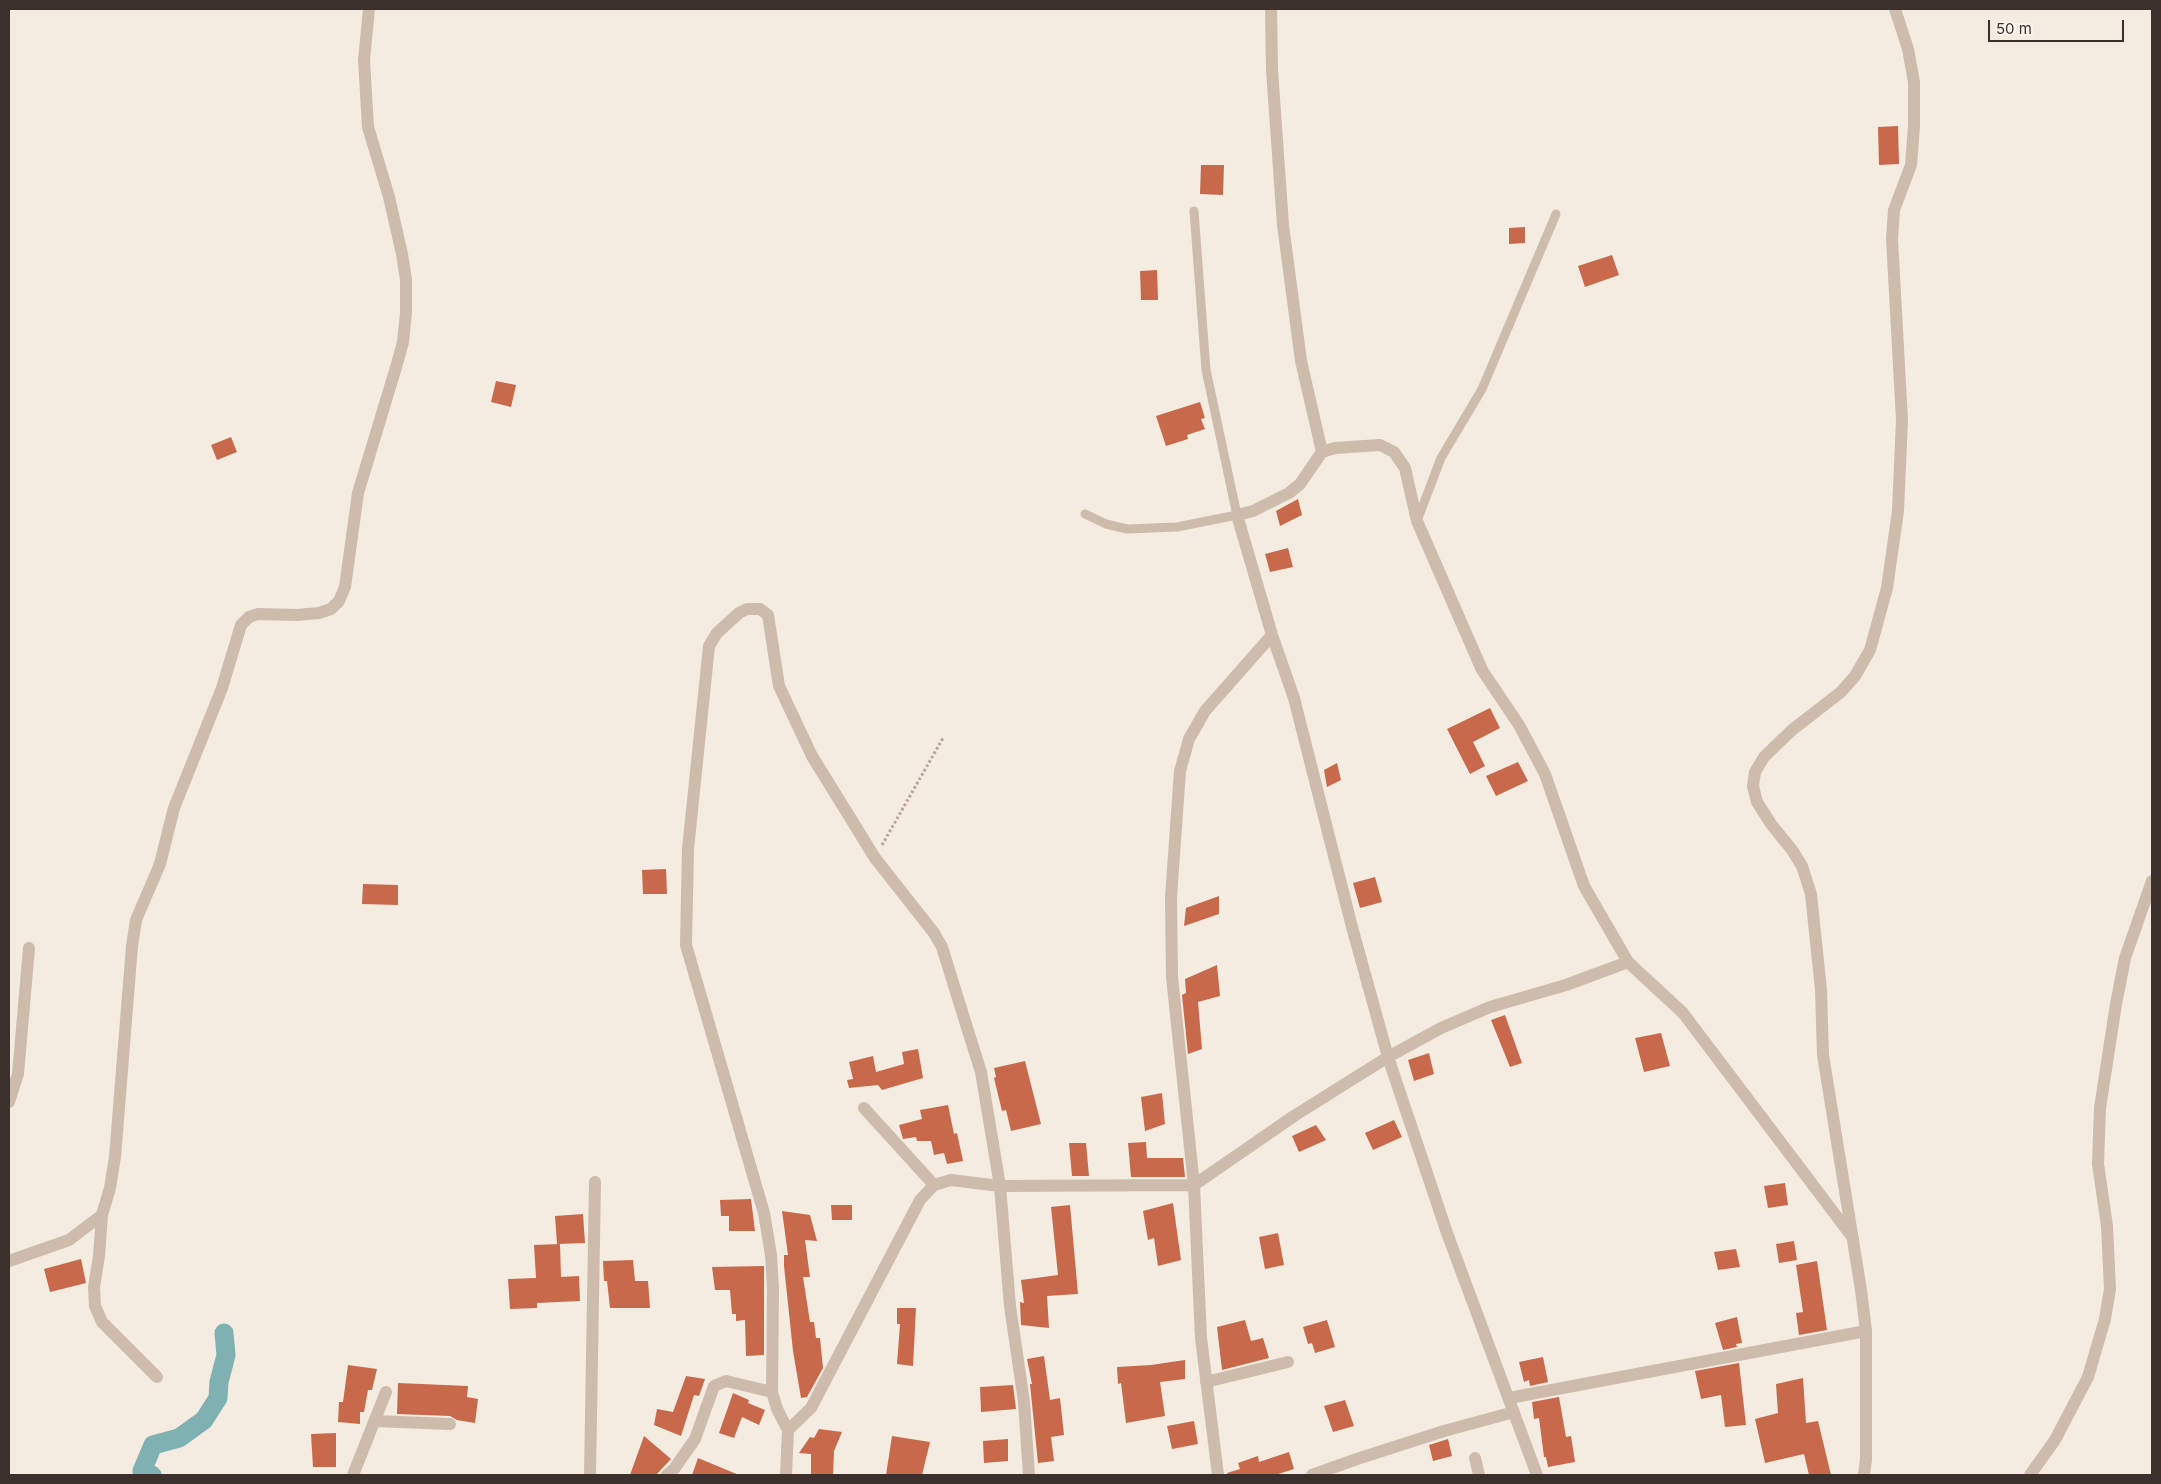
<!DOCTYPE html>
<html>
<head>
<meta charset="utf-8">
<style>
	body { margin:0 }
	#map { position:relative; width:2161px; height:1484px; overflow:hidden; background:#f4ebe1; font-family:Inter,sans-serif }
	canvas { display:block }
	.frame { position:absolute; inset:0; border:10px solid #3b302b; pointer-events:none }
	.scale { position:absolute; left:1988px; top:20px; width:136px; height:22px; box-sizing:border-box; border:2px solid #3b302b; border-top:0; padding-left:6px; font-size:15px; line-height:18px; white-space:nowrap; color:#3b302b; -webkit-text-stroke:4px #fbf5ee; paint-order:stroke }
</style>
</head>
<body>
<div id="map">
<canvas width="2161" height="1484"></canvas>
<div class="frame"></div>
<div class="scale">50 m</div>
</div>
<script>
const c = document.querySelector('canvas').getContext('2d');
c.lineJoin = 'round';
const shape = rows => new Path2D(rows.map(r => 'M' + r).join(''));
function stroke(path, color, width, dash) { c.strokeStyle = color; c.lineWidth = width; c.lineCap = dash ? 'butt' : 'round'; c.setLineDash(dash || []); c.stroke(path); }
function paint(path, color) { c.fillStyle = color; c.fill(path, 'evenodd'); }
stroke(shape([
	[152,1475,142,1471,153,1445,179,1438,204,1420,218,1398,219,1382,226,1355,224,1333]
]), '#7fb0b2', 19);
paint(shape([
	[1898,126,1899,164,1879,165,1878,127],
	[1201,165,1224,165,1223,195,1200,194],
	[1525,227,1525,243,1509,244,1509,228],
	[1612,255,1619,275,1585,287,1578,266],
	[1157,270,1158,300,1141,300,1140,271],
	[496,381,516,385,511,407,491,402],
	[1200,402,1205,418,1201,419,1205,429,1187,435,1188,439,1166,446,1156,416],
	[231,437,237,452,217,460,211,445],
	[1298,499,1302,515,1280,526,1276,511],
	[1288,548,1293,567,1270,572,1265,554],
	[1490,708,1500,728,1473,742,1485,766,1470,774,1447,729],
	[1518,762,1528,781,1496,796,1486,776],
	[1337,763,1341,780,1327,787,1324,770],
	[666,869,667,894,643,894,642,870],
	[1375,877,1382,902,1360,908,1353,883],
	[363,884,398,885,398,905,362,904],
	[1219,896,1219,914,1184,926,1186,908],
	[1217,965,1220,996,1198,1002,1202,1049,1188,1054,1182,995,1186,993,1185,979],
	[1505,1015,1522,1063,1510,1067,1491,1020],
	[1661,1033,1670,1066,1644,1072,1635,1038],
	[918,1049,923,1078,882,1090,878,1085,849,1088,847,1080,853,1079,849,1062,873,1056,876,1072,904,1064,902,1052],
	[1429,1053,1434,1074,1414,1081,1408,1060],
	[1025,1061,1041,1124,1011,1131,1006,1110,1002,1111,994,1078,996,1077,994,1068],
	[1162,1093,1165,1124,1145,1131,1141,1097],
	[948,1105,954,1134,957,1133,963,1161,947,1164,944,1153,934,1155,931,1141,917,1141,916,1137,903,1139,899,1125,922,1119,920,1110],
	[1394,1120,1402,1137,1373,1150,1365,1133],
	[1316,1125,1326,1140,1299,1152,1292,1136],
	[1146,1142,1147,1158,1183,1158,1185,1177,1131,1177,1128,1143],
	[1069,1143,1086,1143,1089,1176,1072,1176],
	[1785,1183,1788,1205,1768,1208,1764,1186],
	[751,1199,755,1231,729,1231,729,1216,721,1216,720,1200],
	[1173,1203,1181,1260,1158,1266,1154,1238,1148,1240,1143,1211],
	[831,1205,852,1205,852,1220,832,1220],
	[1070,1205,1078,1294,1047,1296,1049,1328,1021,1325,1020,1302,1024,1303,1021,1280,1058,1275,1051,1207],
	[782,1211,810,1215,817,1241,805,1240,810,1277,803,1277,810,1322,814,1322,816,1338,820,1338,823,1368,807,1397,801,1398,793,1351,784,1266,784,1255,788,1255],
	[583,1214,585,1243,557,1244,555,1216],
	[1278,1233,1284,1265,1265,1269,1259,1237],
	[1794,1241,1797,1260,1779,1263,1776,1244],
	[560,1244,561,1277,579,1276,580,1301,537,1303,537,1308,510,1309,508,1279,536,1278,534,1245],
	[1736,1249,1740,1267,1718,1270,1714,1252],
	[81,1259,86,1283,50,1292,44,1269],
	[633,1260,635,1281,648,1281,650,1308,610,1308,607,1281,604,1281,603,1261],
	[1817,1261,1827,1330,1799,1335,1796,1313,1803,1312,1796,1265],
	[764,1266,764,1355,746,1356,745,1320,736,1321,736,1314,732,1314,730,1290,715,1290,712,1267],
	[897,1308,916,1308,913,1366,897,1364,900,1324,897,1324],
	[1737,1317,1742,1343,1736,1344,1737,1347,1723,1350,1715,1323],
	[1245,1320,1251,1341,1263,1338,1269,1358,1222,1370,1217,1327],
	[1327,1320,1335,1347,1315,1353,1312,1343,1308,1344,1303,1327],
	[1044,1356,1050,1400,1060,1398,1064,1435,1051,1437,1054,1461,1038,1463,1030,1384,1032,1384,1027,1359],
	[1543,1357,1548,1382,1530,1386,1529,1380,1524,1382,1519,1362],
	[1185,1360,1185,1379,1160,1382,1165,1416,1126,1423,1121,1383,1118,1384,1117,1367,1151,1365],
	[1739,1363,1746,1425,1725,1427,1721,1395,1701,1399,1695,1371],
	[348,1365,377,1369,372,1390,368,1390,364,1412,360,1412,360,1424,338,1422,339,1402,343,1402],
	[686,1376,705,1379,699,1396,694,1395,681,1436,654,1425,657,1409,673,1412],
	[1803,1378,1806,1423,1818,1421,1831,1475,1809,1475,1804,1454,1765,1463,1755,1419,1778,1413,1776,1384],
	[398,1383,468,1386,467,1397,478,1399,475,1423,457,1420,450,1416,397,1414],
	[1013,1385,1016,1409,981,1412,980,1387],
	[733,1393,749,1400,748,1403,765,1410,759,1425,742,1417,734,1438,719,1433],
	[1559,1397,1566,1437,1571,1436,1575,1462,1548,1467,1546,1457,1544,1457,1539,1418,1534,1419,1532,1402],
	[1345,1400,1354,1426,1333,1432,1324,1406],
	[1194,1421,1198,1444,1172,1449,1167,1426],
	[819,1429,842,1432,834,1451,833,1475,811,1475,811,1454,799,1453,810,1437,814,1438],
	[336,1433,336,1467,313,1467,311,1434],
	[644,1436,671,1459,656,1475,630,1475],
	[892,1436,930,1442,922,1475,886,1475],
	[1008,1439,1008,1461,984,1463,983,1441],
	[1448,1439,1452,1456,1433,1461,1429,1445],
	[1289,1452,1294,1469,1275,1475,1228,1475,1227,1473,1240,1469,1238,1463,1258,1456,1259,1462],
	[698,1458,739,1475,692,1475]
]), '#c8694b');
stroke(shape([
	[882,845,943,738]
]), '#b9a596', 3, [2.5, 2.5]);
stroke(shape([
	[1085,514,1106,524,1127,529,1177,527,1237,515,1206,370,1194,211],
	[1417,521,1441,458,1482,389,1556,214]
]), '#cdbbac', 9);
stroke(shape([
	[1271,9,1272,70,1283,225,1301,361,1322,452],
	[9,1102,18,1074,29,948],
	[864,1108,934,1185],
	[9,1261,69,1240,102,1215],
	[157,1377,102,1322,95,1306,94,1287,99,1256,102,1215,110,1188,115,1157,132,946,136,920,160,864,174,808,222,688,241,625,249,617,258,614,297,615,319,613,331,609,339,601,345,587,358,493,397,364,403,342,406,313,406,280,402,254,389,197,368,127,364,60,369,9],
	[1206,1382,1288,1362],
	[1509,1398,1866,1331],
	[375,1421,450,1424],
	[788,1430,811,1408,920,1200,934,1185,951,1180,1000,1186,1194,1185,1294,1116,1388,1057,1441,1028,1490,1007,1566,985,1628,962],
	[1475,1458,1479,1475],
	[353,1475,386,1392],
	[590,1475,595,1182],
	[667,1475,674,1469,695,1439,714,1386,726,1381,772,1392],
	[786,1475,788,1430,777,1409,772,1392,773,1288,771,1255,764,1213,686,945,688,849,709,646,717,633,739,613,747,609,760,609,768,615,779,686,812,756,875,858,934,933,942,947,964,1018,981,1072,1000,1186,1010,1306,1024,1402,1029,1475],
	[1218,1475,1201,1338,1194,1185,1172,977,1171,897,1180,771,1189,739,1205,711,1272,635],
	[1312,1475,1357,1459,1444,1431,1514,1412],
	[1537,1475,1447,1233,1388,1057,1352,927,1294,698,1272,635,1237,515,1253,511,1289,493,1300,484,1322,452,1335,448,1380,445,1394,452,1405,468,1417,521,1482,670,1519,725,1545,774,1584,886,1628,962,1683,1013,1853,1238],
	[1864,1475,1866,1459,1866,1331,1861,1290,1823,1055,1821,990,1811,894,1802,866,1792,850,1771,824,1757,802,1753,786,1755,772,1764,757,1792,730,1841,692,1855,676,1870,650,1887,588,1898,511,1902,420,1892,239,1894,210,1911,165,1914,126,1914,82,1908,49,1895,9],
	[2030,1475,2055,1440,2088,1377,2105,1319,2110,1289,2107,1226,2098,1164,2100,1108,2116,1004,2125,958,2152,881]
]), '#cdbbac', 12);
</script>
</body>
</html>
